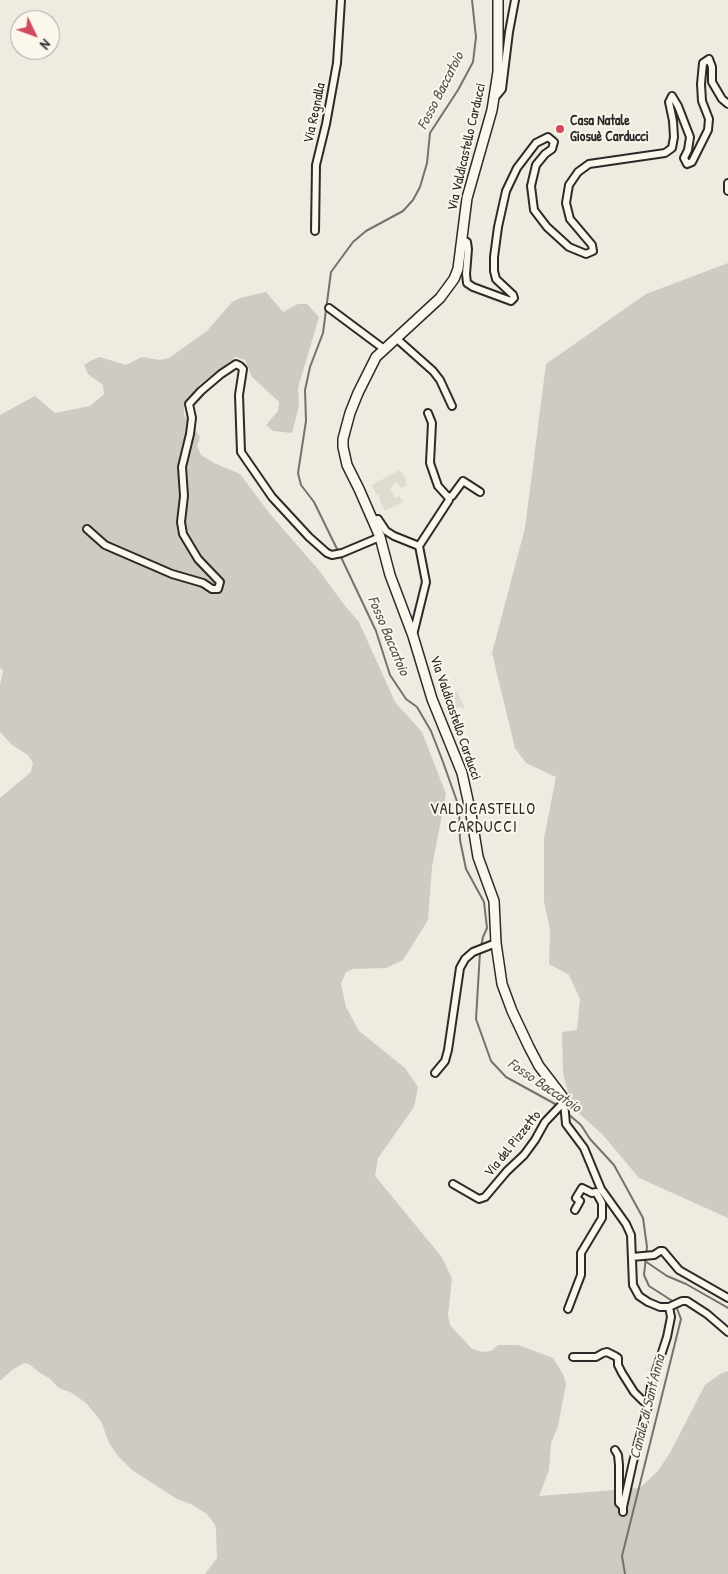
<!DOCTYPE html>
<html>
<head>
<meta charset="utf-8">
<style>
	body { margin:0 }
	#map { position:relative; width:728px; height:1574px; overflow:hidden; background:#eeebe0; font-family:"Patrick Hand",sans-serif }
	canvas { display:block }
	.north { position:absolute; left:10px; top:10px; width:50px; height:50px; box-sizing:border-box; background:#fbf7ec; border:1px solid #a8a59f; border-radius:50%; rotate:132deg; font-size:14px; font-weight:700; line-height:20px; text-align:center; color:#2b2b2b }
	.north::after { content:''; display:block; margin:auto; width:18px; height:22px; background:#d1495b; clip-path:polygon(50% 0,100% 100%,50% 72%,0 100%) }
</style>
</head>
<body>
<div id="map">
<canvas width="728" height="1574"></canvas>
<div class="north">N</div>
</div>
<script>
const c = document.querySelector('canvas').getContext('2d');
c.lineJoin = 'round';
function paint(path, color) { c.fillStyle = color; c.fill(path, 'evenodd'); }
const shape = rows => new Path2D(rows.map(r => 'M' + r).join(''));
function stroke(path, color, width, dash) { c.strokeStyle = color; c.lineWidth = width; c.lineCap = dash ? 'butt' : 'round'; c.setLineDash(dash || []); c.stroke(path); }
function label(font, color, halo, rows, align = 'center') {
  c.font = font + ' "Patrick Hand",sans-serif'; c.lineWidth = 4; c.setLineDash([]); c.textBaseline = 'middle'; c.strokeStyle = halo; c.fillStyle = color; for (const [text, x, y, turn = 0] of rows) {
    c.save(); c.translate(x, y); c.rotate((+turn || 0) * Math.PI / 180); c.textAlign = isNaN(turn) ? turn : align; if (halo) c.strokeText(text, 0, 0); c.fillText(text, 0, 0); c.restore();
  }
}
paint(shape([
	[400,470,406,480,405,481,407,485,401,488,397,482,390,488,395,498,399,496,403,502,385,511,379,498,380,497,379,494,377,495,372,485],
	[457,691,465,708,462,709,461,707,449,712,447,706,456,702,453,693]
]), '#dedbd1');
paint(shape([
	[728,263,728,1218,639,1178,603,1135,572,1107,563,1073,562,1032,577,1030,580,999,569,975,549,964,550,930,544,901,544,838,556,777,526,763,515,748,492,653,525,528,546,364,646,294],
	[266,292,283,312,298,304,307,304,319,317,298,388,299,406,292,433,273,431,266,425,278,411,279,402,252,377,245,360,236,357,200,384,184,405,184,415,200,437,197,446,201,455,214,463,240,474,270,514,318,569,345,606,359,622,395,702,422,732,446,794,432,867,428,920,403,960,386,968,353,969,346,972,341,984,346,1007,359,1031,405,1068,418,1087,414,1107,378,1158,375,1176,441,1256,452,1278,448,1315,450,1325,472,1349,482,1352,491,1351,498,1345,518,1345,553,1358,563,1374,566,1384,558,1426,551,1443,549,1470,539,1496,640,1488,658,1471,671,1451,705,1385,720,1374,728,1371,728,1574,205,1574,217,1558,216,1530,215,1525,207,1514,191,1504,177,1499,132,1470,119,1457,109,1443,101,1421,86,1403,72,1393,59,1388,49,1378,40,1373,29,1364,24,1363,12,1370,0,1381,0,798,31,772,33,763,28,755,12,745,0,732,0,685,3,671,0,667,0,415,35,396,55,413,90,406,104,394,103,385,88,374,84,365,92,360,100,357,126,365,142,357,160,360,169,358,207,331,232,302,240,298]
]), '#cecbc2');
stroke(shape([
	[338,551,314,502,301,485,298,473,306,421,305,390,310,367,323,333,331,272,353,242,366,231,403,211,413,200,420,187,427,163,430,133,458,90,473,62,476,37,472,0],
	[340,555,376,631,390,675,406,699,417,707,431,731,443,762,459,807,460,840,466,869,484,902,487,928,483,937,481,947],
	[480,952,476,1019,491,1061,506,1077,557,1105],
	[567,1113,581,1125,590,1139,614,1165,643,1218,647,1247,644,1275,649,1286,674,1302],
	[645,1261,667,1276,686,1284,728,1308],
	[625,1574,622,1556,681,1319,676,1306]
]), '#74726e', 2);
const street = shape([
	[494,96,497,95,502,89,509,32,515,0],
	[728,183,728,191],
	[315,231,316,165,326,124,337,63,341,0],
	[461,239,467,242,468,249,466,274,467,283,473,287,511,301,514,298,513,295,496,279,494,271,494,257,498,227,506,191,517,168,536,143,548,137,554,142,552,149,545,154,536,165,531,186,534,210,547,227,569,247,586,254,593,251,592,245,570,219,566,203,569,185,578,172,589,164,665,153,672,148,674,137,673,121,669,102,672,96,678,106,690,137,688,150,684,158,687,164,692,162,708,130,709,119,702,101,701,84,703,63,709,59,712,67,712,82,722,99,728,104],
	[329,308,384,349],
	[397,339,433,371,440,380,452,406],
	[448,497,452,496,463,481,480,492],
	[372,520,378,519,386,531,394,536,419,546],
	[87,529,105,545,172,574,203,583,212,589,218,589,220,582,198,559,183,534,181,522,184,496,182,467,190,434,192,418,189,404,201,391,221,374,236,364,240,366,243,369,239,395,241,452,272,497,309,537,327,553,332,555,342,553,380,537],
	[413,635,426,582,419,546,449,500,448,497,438,486,430,463,432,423,428,413],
	[435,1073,445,1061,448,1050,460,968,465,959,473,952,496,943],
	[564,1102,566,1124,584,1148,601,1189,626,1224,631,1235,633,1285,639,1296,648,1302,660,1307,669,1307,682,1301,687,1301,707,1314,728,1332],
	[453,1184,479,1199,485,1197,507,1171,524,1155,535,1140,545,1122,564,1102],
	[575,1210,580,1201,576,1198,582,1188,592,1193,596,1192,597,1194],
	[632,1257,654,1255,660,1251,663,1251,679,1270,728,1298],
	[568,1309,581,1275,581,1253,602,1218,602,1203,597,1194],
	[573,1357,596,1357,603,1353,607,1352,615,1356,618,1358,618,1365,622,1373,634,1392,643,1401,649,1402],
	[615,1450,618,1455,619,1465,619,1503,623,1507],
	[623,1512,623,1507,633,1462,649,1402,651,1386,667,1337,671,1317,669,1307]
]);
const secondary = shape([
	[498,0,498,72,492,110,467,198,458,269,454,279,440,298,376,357,358,393,350,413,343,439,343,447,347,465,359,489,380,537,390,575,413,636,432,699,462,773,471,814,478,857,494,901,496,943,502,984,512,1011,529,1047,539,1066,562,1096,564,1102]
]);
stroke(street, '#2b2b2b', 10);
stroke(secondary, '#2b2b2b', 12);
stroke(street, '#fbf7ec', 6);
stroke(secondary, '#fbf7ec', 9);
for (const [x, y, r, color] of [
	[560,129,5,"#d1495b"]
]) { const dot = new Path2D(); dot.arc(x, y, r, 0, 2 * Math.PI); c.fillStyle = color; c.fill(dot); stroke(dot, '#fbf7ec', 2); }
label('14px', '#2b2b2b', '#fbf7ec', [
	["Via Regnalla",315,113,-78],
	["Via Valdicastello Carducci",467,147,-77],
	["Via Valdicastello Carducci",455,718,71],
	["Via del Pizzetto",513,1144,-51]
]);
label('bold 14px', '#2b2b2b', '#fbf7ec', [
	["Casa Natale",570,121],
	["Giosuè Carducci",570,137]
], 'left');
label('italic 15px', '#555552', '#fbf7ec', [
	["Fosso Baccatoio",441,91,-63],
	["Fosso Baccatoio",388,636,67],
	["Fosso Baccatoio",544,1086,34],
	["Canale di Sant'Anna",648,1407,-76]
]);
c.letterSpacing = '1px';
label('16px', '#2b2b2b', '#fbf7ec', [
	["VALDICASTELLO",483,810],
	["CARDUCCI",483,828]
]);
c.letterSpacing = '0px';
</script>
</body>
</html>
